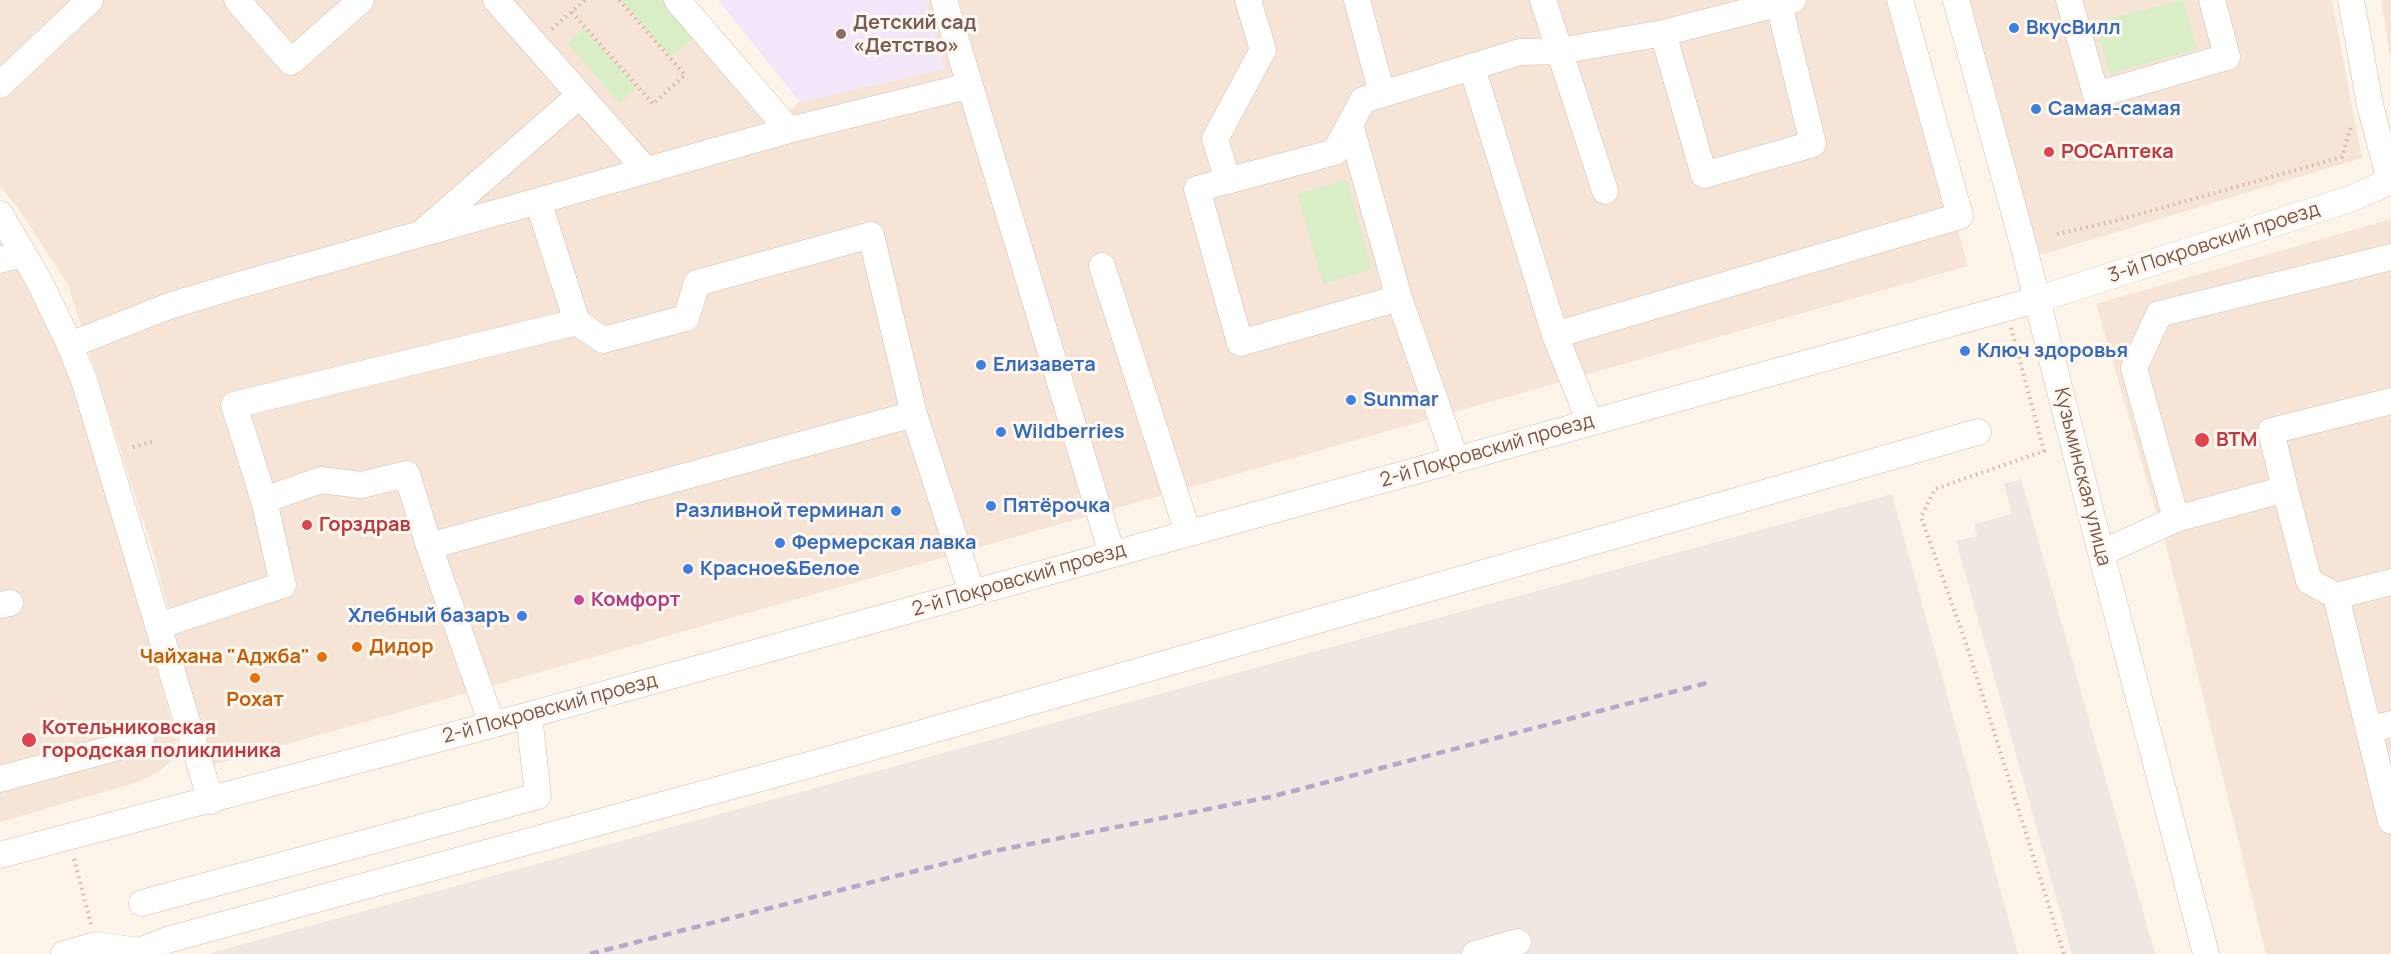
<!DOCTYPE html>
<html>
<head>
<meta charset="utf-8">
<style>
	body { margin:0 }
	canvas { display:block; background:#fdf4e9 }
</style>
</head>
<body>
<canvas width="2391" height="954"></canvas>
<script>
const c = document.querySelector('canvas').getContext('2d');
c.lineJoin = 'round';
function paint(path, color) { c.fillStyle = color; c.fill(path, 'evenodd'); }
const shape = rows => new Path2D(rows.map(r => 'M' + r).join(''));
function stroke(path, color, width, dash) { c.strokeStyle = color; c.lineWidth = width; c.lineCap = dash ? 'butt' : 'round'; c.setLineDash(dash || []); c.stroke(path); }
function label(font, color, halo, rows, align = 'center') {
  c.font = font + ' Manrope,sans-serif'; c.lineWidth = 6; c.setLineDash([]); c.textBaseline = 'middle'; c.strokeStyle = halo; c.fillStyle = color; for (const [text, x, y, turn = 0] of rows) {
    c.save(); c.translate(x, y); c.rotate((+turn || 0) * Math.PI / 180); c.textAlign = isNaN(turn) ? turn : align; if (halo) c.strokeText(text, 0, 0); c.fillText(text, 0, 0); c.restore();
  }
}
paint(shape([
	[0,0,689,0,784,115,800,102,944,69,927,0,1893,0,1968,266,210,766,155,558,68,285,18,208,0,186],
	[1963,0,2332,0,2362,158,2040,255],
	[2381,0,2391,0,2391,62],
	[2391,219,2391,954,2266,954,2169,557,2096,304],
	[0,241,16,262,80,390,177,741,172,760,159,772,138,782,0,822]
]), '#f6e5d7');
paint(shape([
	[2021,479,2155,954,2072,954,1956,541,1977,536,1974,524,2012,514,2004,484],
	[1892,494,2018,954,207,954]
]), '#efe7e2');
paint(shape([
	[718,0,927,0,944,69,800,102]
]), '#f1e6fa');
paint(shape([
	[621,0,663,0,695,37,671,57],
	[2183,0,2197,49,2110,74,2095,22],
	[584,28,637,88,619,103,567,43],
	[1347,180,1372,269,1323,284,1297,194]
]), '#d9edc6');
const minor = shape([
	[237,0,291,62,361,0],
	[496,0,646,170],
	[677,0,789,130],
	[944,0,1112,554],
	[1357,0,1382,94],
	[1543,0,1605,191],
	[1956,0,2023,244,2101,553,2206,954],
	[2069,0,2096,95,2227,57,2212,0],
	[2351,0,2370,105,2390,181],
	[1663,33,1704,175,1813,144,1778,0],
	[1472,67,1555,335],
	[0,85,90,0],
	[968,86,789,130,538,201,577,322,603,340,686,318,697,283,871,235,914,414,972,593],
	[1350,124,1399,298,1456,460],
	[1228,181,1215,139,1263,50,1248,0],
	[0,214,39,281,70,345,85,383,211,801],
	[425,230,580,95],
	[0,260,23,254],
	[1102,266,1188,533],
	[1399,298,1240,343,1197,189,1335,152,1363,100,1520,52,1560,51,1663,33,1793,0],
	[70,345,169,306,232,287,538,201],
	[1590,422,1555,335,1960,216,1900,0],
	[2285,489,2271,431,2391,401],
	[264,500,234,405,577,322],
	[2176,519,2134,368,2159,314,2391,257],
	[429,546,914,414],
	[2101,553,2176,519,2285,489,2309,581,2336,596,2391,582],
	[2336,596,2391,821],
	[0,605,10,603],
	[158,626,283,585,264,500,321,480,361,485,407,474,429,546,492,724],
	[2369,730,2391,724],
	[0,779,141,741],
	[0,855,529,715,2036,300,2350,199,2391,181],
	[142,903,538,796,529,715],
	[64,954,96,945,139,951,167,940,820,762,1978,432],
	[1475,954,1518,942]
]);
stroke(minor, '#d3bdb0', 27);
stroke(shape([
	[572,12,653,104,685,75,619,0],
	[552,29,585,0],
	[2057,234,2119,220,2342,157,2351,126],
	[2011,328,2044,451,1935,489,1921,517,1966,643,2064,954],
	[133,447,155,441],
	[74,859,91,924]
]), '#dab3a2', 4, [1.5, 4.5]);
stroke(minor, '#fff', 26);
stroke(shape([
	[590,954,994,851,1270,797,1707,683]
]), '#b6a6c9', 4.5, [9, 6]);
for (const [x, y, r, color] of [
	[2014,28,6,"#3f7fe0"],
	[841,34,6,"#8d6e63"],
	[2036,109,6,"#3f7fe0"],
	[2049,152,6,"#e0444e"],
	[1965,351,6,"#3f7fe0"],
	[981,365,6,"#3f7fe0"],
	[1351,400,6,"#3f7fe0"],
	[1001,432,6,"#3f7fe0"],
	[2202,440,8,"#e0444e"],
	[991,506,6,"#3f7fe0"],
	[896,511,6,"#3f7fe0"],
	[307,525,6,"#e0444e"],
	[780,543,6,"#3f7fe0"],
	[688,569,6,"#3f7fe0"],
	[579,600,6,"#d1479c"],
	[522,616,6,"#3f7fe0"],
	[357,647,6,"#e8710a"],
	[322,657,6,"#e8710a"],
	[255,678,6,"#e8710a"],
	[29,740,8,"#e0444e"]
]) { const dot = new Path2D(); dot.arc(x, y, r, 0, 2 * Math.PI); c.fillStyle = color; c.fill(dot); stroke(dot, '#fff8f1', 2); }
label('bold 20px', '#785e54', '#fff8f1', [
	["Детский сад",853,23],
	["«Детство»",853,46]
], 'left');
label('bold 20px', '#366cbe', '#fff8f1', [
	["ВкусВилл",2026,28],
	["Самая-самая",2048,109],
	["Ключ здоровья",1977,351],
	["Елизавета",993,365],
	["Sunmar",1363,400],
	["Wildberries",1013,432],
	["Пятёрочка",1003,506],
	["Разливной терминал",884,511,"right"],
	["Фермерская лавка",792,543],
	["Красное&Белое",700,569],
	["Хлебный базаръ",510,616,"right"]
], 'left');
label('bold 20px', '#be3a42', '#fff8f1', [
	["РОСАптека",2061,152],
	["ВТМ",2216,440],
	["Горздрав",319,525],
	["Котельниковская",42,728],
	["городская поликлиника",42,751]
], 'left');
label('20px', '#7a584b', '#fff8f1', [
	["3-й Покровский проезд",2214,243,-18],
	["2-й Покровский проезд",1487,451,-16],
	["Кузьминская улица",2082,477,76],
	["2-й Покровский проезд",1019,580,-16],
	["2-й Покровский проезд",550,709,-15]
]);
label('bold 20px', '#b23c85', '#fff8f1', [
	["Комфорт",591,600]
], 'left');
label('bold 20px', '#c56008', '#fff8f1', [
	["Дидор",369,647],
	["Чайхана \"Аджба\"",310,657,"right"],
	["Рохат",255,700,"center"]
], 'left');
</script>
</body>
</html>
